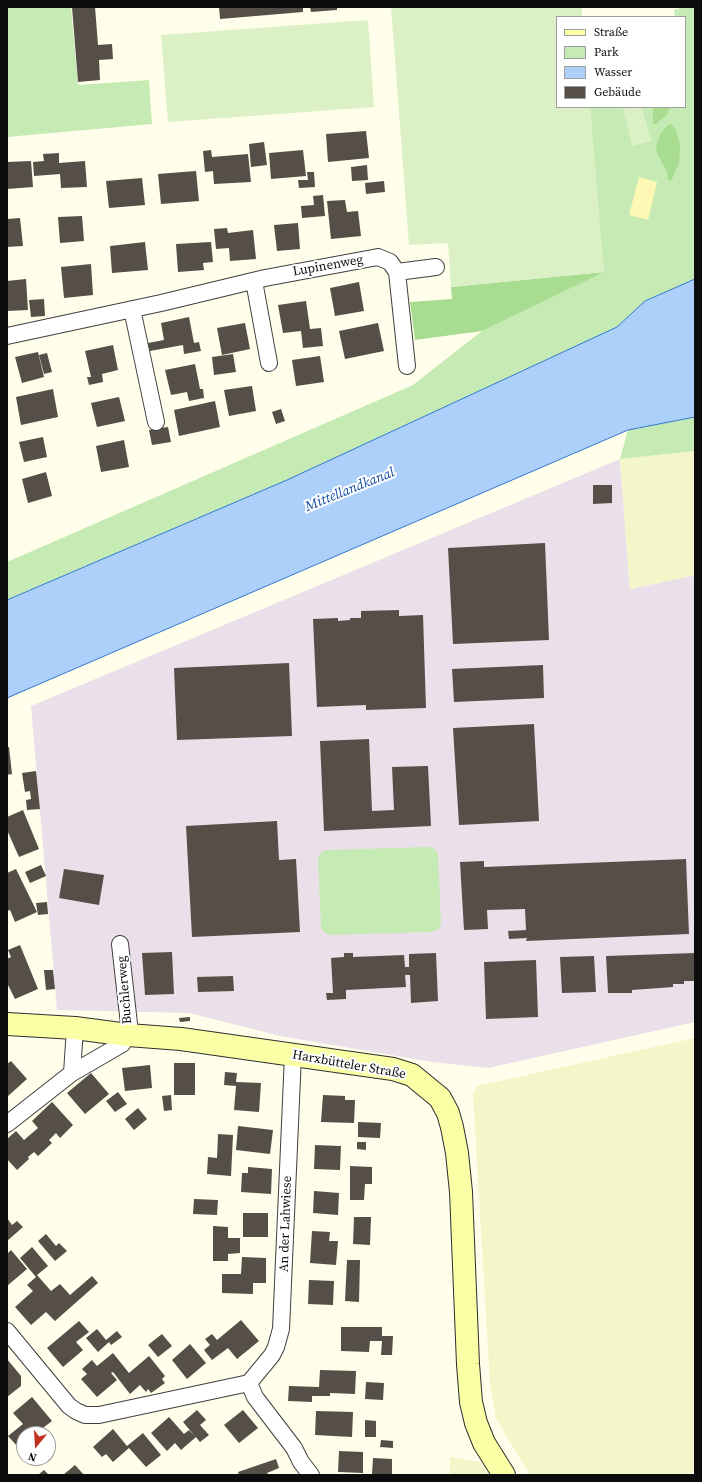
<!DOCTYPE html>
<html>
<head>
<meta charset="utf-8">
<style>
	body { margin:0 }
	#map { position:relative; width:702px; height:1482px; overflow:hidden; background:#fffeea; font-family:"Source Serif 4",serif }
	canvas { display:block }
	.frame { position:absolute; inset:0; border:8px solid #0c0c0c; pointer-events:none }
	.legend { position:absolute; left:556px; top:16px; width:130px; height:92px; box-sizing:border-box; background:#fff; border:1px solid #9e9e9e; margin:0; padding:5px 7px; list-style:none; font-size:12px; color:#0c0c0c }
	.legend li { display:flex; align-items:center; gap:8px; height:20px }
	.legend b { width:20px; border:1px solid #9e9e9e }
	.north { position:absolute; left:16px; top:1426px; width:40px; height:40px; box-sizing:border-box; background:#fff; border:1px solid #9e9e9e; border-radius:50%; rotate:198deg; font-size:11px; font-weight:700; line-height:16px; text-align:center; color:#0c0c0c }
	.north::after { content:''; display:block; margin:auto; width:14px; height:18px; background:#c1311e; clip-path:polygon(50% 0,100% 100%,50% 72%,0 100%) }
</style>
</head>
<body>
<div id="map">
<canvas width="702" height="1482"></canvas>
<div class="frame"></div>
<ul class="legend">
<li><b style="height:5px;background:#faffa5"></b>Straße</li>
<li><b style="height:11px;background:#c6eab3"></b>Park</li>
<li><b style="height:11px;background:#acd0f9"></b>Wasser</li>
<li><b style="height:11px;background:#554f47"></b>Gebäude</li>
</ul>
<div class="north">N</div>
</div>
<script>
const c = document.querySelector('canvas').getContext('2d');
c.lineJoin = 'round';
function paint(path, color) { c.fillStyle = color; c.fill(path, 'evenodd'); }
const shape = rows => new Path2D(rows.map(r => 'M' + r).join(''));
function stroke(path, color, width, dash) { c.strokeStyle = color; c.lineWidth = width; c.lineCap = dash ? 'butt' : 'round'; c.setLineDash(dash || []); c.stroke(path); }
function label(font, color, halo, rows, align = 'center') {
  c.font = font + ' "Source Serif 4",serif'; c.lineWidth = 4; c.setLineDash([]); c.textBaseline = 'middle'; c.strokeStyle = halo; c.fillStyle = color; for (const [text, x, y, turn = 0] of rows) {
    c.save(); c.translate(x, y); c.rotate((+turn || 0) * Math.PI / 180); c.textAlign = isNaN(turn) ? turn : align; if (halo) c.strokeText(text, 0, 0); c.fillText(text, 0, 0); c.restore();
  }
}
paint(shape([
	[620,459,630,589,695,575,695,1022,488,1068,432,1062,280,1036,189,1013,57,1010,31,706]
]), '#ebdfea');
paint(shape([
	[695,451,695,575,630,589,620,459],
	[695,1038,695,1472,680,1475,530,1475,496,1419,490,1383,473,1095,477,1086],
	[450,1457,481,1462,488,1475,450,1475]
]), '#f2f6c9');
paint(shape([
	[7,7,71,7,78,85,149,80,152,124,7,137],
	[679,7,695,7,695,279,645,301,617,327,287,480,7,600,7,562,413,385,482,331,603,272,590,107,685,107,685,17,675,17,674,10,679,9],
	[695,417,695,451,620,459,628,430],
	[428,847,435,849,438,854,441,923,438,930,431,932,330,935,325,933,321,928,318,859,321,852,327,850]
]), '#c6eab3');
paint(shape([
	[653,107,670,107,667,115,660,120,657,124,653,124],
	[672,124,676,130,680,145,679,163,671,181,668,180,667,172,657,153,656,146,661,133,668,125],
	[604,272,482,331,415,340,410,302,452,299,451,287]
]), '#a7dc91');
paint(shape([
	[639,177,657,182,648,220,629,215]
]), '#fdf9b4');
paint(shape([
	[391,7,582,7,582,17,557,17,557,107,590,107,604,272,451,287,448,243,409,245],
	[368,20,374,107,168,122,161,35],
	[629,107,642,107,651,141,632,146,623,109]
]), '#dbf1c5');
const water = shape([
	[695,279,695,417,628,430,7,698,7,600,287,480,617,327,645,301,695,279]
]);
paint(water, '#acd0f9');
stroke(water, '#3077d3', 1);
paint(shape([
	[72,7,95,7,98,45,112,44,113,59,99,60,100,80,78,82],
	[219,7,303,7,303,12,220,19],
	[310,7,337,7,337,10,311,12],
	[366,131,369,158,328,162,326,134],
	[264,142,267,165,251,167,249,144],
	[211,150,212,157,248,154,251,182,214,184,213,171,205,172,203,151],
	[303,150,306,176,271,179,269,153],
	[59,153,59,163,85,161,87,187,61,188,60,174,34,176,33,162,44,161,43,154],
	[31,161,33,187,7,189,7,162],
	[367,165,368,180,352,181,351,167],
	[196,171,199,201,161,204,158,174],
	[307,172,314,172,315,187,299,188,298,180,308,180],
	[142,178,145,205,109,208,106,181],
	[384,181,385,192,366,194,365,183],
	[323,195,325,216,302,218,301,206,314,205,313,196],
	[345,200,347,212,358,211,361,236,331,239,327,201],
	[82,216,84,241,60,243,58,217],
	[20,218,23,246,7,247,7,219],
	[298,223,300,249,277,251,274,225],
	[227,228,228,233,253,230,256,259,230,261,229,248,216,249,214,229],
	[145,242,148,270,112,273,110,246],
	[211,242,213,262,203,263,204,270,178,272,176,244],
	[91,264,93,295,64,298,61,267],
	[26,279,28,310,7,311,7,281],
	[359,282,364,311,335,316,330,288],
	[44,299,45,316,31,317,29,300],
	[306,301,310,329,321,328,323,346,303,348,301,331,283,333,278,305],
	[189,317,194,343,199,342,201,351,184,354,183,345,150,351,148,343,164,340,161,323],
	[245,323,250,349,222,355,217,328],
	[378,323,384,351,345,359,339,331],
	[113,345,118,370,102,374,103,382,89,385,87,377,91,377,85,351],
	[38,352,44,377,22,383,15,357],
	[47,353,52,372,44,374,39,355],
	[233,354,236,372,214,375,212,357],
	[320,356,324,382,296,386,292,360],
	[195,364,200,389,203,389,204,398,189,401,187,392,171,395,165,370],
	[252,386,256,411,229,416,224,390],
	[53,389,58,417,21,425,16,397],
	[119,397,125,421,97,427,91,403],
	[215,401,220,427,179,436,174,410],
	[281,409,285,421,276,424,272,412],
	[168,427,171,442,152,445,149,430],
	[43,437,47,457,24,462,19,442],
	[124,440,129,467,101,472,96,446],
	[46,472,52,496,28,503,22,479],
	[593,485,612,485,612,503,593,504],
	[545,543,549,640,453,644,448,548],
	[399,610,399,616,423,615,426,708,366,710,366,705,317,707,313,619,338,618,338,621,350,620,350,618,361,618,361,611],
	[289,663,292,736,177,740,174,668],
	[543,665,544,698,454,702,452,669],
	[534,724,539,821,459,825,453,728],
	[369,739,372,811,394,810,392,767,428,766,431,826,324,831,320,741],
	[7,747,9,747,12,774,7,775],
	[36,771,40,809,27,810,26,800,31,799,30,791,25,792,22,773],
	[23,810,39,849,19,857,7,830,7,817],
	[277,821,279,860,296,859,300,932,192,937,186,826],
	[686,859,689,934,526,941,527,938,509,939,508,931,526,930,525,909,487,910,488,929,464,930,460,862,484,861,484,867],
	[41,865,46,876,30,883,25,872],
	[16,869,37,912,15,922,10,910,7,911,7,873],
	[64,869,104,875,99,905,59,898],
	[47,902,48,914,38,915,36,903],
	[20,945,38,989,15,999,7,983,7,959,11,957,8,950],
	[172,952,174,994,145,995,142,953],
	[344,953,353,953,353,957,404,955,405,967,409,967,409,954,436,953,438,1001,411,1003,410,975,405,975,406,987,346,990,346,999,327,1000,326,993,333,993,331,958,344,957],
	[695,953,695,981,684,981,684,984,673,984,673,987,632,990,632,993,608,993,606,956],
	[594,956,596,992,562,993,560,957],
	[536,960,538,1017,486,1019,484,962],
	[44,970,53,970,55,989,46,990],
	[233,976,234,991,198,992,197,977],
	[190,1017,190,1021,180,1022,179,1018],
	[11,1061,27,1079,7,1097,7,1064],
	[174,1063,195,1063,195,1095,174,1095],
	[150,1065,152,1088,125,1091,122,1068],
	[225,1072,237,1073,236,1082,261,1083,259,1112,234,1110,236,1086,224,1085],
	[91,1073,109,1094,85,1114,67,1093],
	[118,1092,127,1104,115,1112,106,1101],
	[171,1095,172,1110,164,1111,162,1096],
	[323,1095,345,1096,345,1100,355,1100,354,1123,321,1122],
	[52,1102,73,1125,60,1138,56,1133,49,1140,52,1143,38,1156,34,1152,28,1157,29,1159,17,1170,7,1159,7,1139,16,1131,24,1140,38,1128,32,1121],
	[138,1108,147,1119,134,1130,125,1119],
	[358,1122,381,1123,380,1138,358,1137],
	[238,1126,273,1130,270,1154,236,1150],
	[218,1134,233,1135,231,1176,207,1174,208,1157,217,1158],
	[357,1142,366,1142,366,1150,357,1149],
	[315,1145,341,1146,340,1170,314,1169],
	[350,1166,372,1167,372,1184,365,1184,364,1200,350,1200],
	[248,1167,272,1169,271,1194,241,1192,242,1173,248,1173],
	[314,1191,339,1193,338,1215,313,1213],
	[194,1199,218,1200,217,1215,193,1214],
	[243,1213,268,1213,268,1237,243,1237],
	[354,1217,371,1217,370,1245,353,1244],
	[7,1218,12,1225,17,1221,23,1227,7,1241],
	[213,1226,228,1227,228,1238,240,1238,240,1253,228,1254,228,1261,213,1261],
	[312,1231,330,1232,329,1241,338,1241,336,1265,310,1263],
	[46,1234,56,1246,59,1243,67,1251,55,1261,38,1241],
	[32,1247,48,1266,37,1275,51,1291,60,1284,70,1295,92,1276,98,1283,55,1321,46,1312,31,1325,15,1307,33,1291,27,1285,36,1277,20,1258],
	[11,1250,27,1269,7,1286,7,1254],
	[242,1257,266,1258,266,1283,253,1283,253,1294,222,1293,222,1274,241,1274],
	[347,1260,360,1260,359,1302,345,1301],
	[309,1280,334,1281,333,1305,308,1304],
	[241,1320,259,1341,237,1359,228,1348,212,1360,204,1350,210,1345,205,1339,212,1334,217,1340],
	[79,1321,89,1332,76,1342,83,1350,63,1367,47,1348],
	[341,1327,382,1327,382,1336,393,1336,392,1355,381,1355,382,1341,370,1341,369,1352,341,1351],
	[97,1329,106,1340,117,1331,122,1337,111,1345,109,1342,98,1352,86,1338],
	[162,1334,172,1346,158,1357,148,1345],
	[190,1344,206,1363,187,1379,172,1360],
	[113,1353,129,1373,149,1356,165,1376,162,1379,165,1383,151,1393,148,1389,146,1392,140,1385,130,1394,113,1372,111,1373,117,1380,97,1397,81,1379,87,1374,82,1369,92,1360,97,1366],
	[7,1359,21,1376,21,1386,7,1397],
	[320,1370,356,1371,355,1394,330,1393,330,1396,312,1396,312,1402,288,1401,289,1386,319,1387],
	[366,1382,384,1383,383,1400,365,1399],
	[32,1397,52,1421,35,1434,24,1434,24,1443,18,1447,8,1436,23,1424,13,1413],
	[197,1410,206,1420,200,1425,209,1435,200,1442,183,1422],
	[243,1410,258,1428,239,1443,224,1425],
	[316,1411,353,1412,352,1437,315,1435],
	[169,1417,184,1434,189,1430,196,1437,181,1450,175,1443,167,1451,151,1433],
	[365,1420,376,1421,376,1437,365,1437],
	[113,1429,127,1446,143,1433,161,1455,146,1467,129,1448,113,1462,106,1454,102,1457,93,1447],
	[381,1440,393,1441,393,1448,380,1447],
	[339,1451,363,1452,363,1473,338,1472],
	[373,1458,392,1459,392,1475,372,1474],
	[276,1459,279,1468,267,1473,268,1475,239,1475,238,1472],
	[75,1465,84,1475,63,1475],
	[44,1470,49,1475,38,1475]
]), '#554f47');
const street = shape([
	[397,272,436,267],
	[254,281,269,363],
	[132,309,156,422],
	[7,336,161,303,265,278,378,257,390,262,397,272,407,366],
	[72,1073,75,1028],
	[7,1124,72,1073,122,1044,128,1035,129,1024,120,944],
	[7,1331,69,1406,76,1411,85,1415,99,1415,249,1383,272,1355,276,1347,281,1329,293,1055],
	[249,1383,255,1397,294,1448,301,1462,311,1475]
]);
const secondary = shape([
	[7,1024,75,1028,128,1035,181,1039,393,1069,412,1075,440,1098,448,1113,452,1127,457,1153,461,1192,468,1364,471,1402,476,1423,484,1443,504,1475]
]);
stroke(street, '#3f3f3f', 18);
stroke(secondary, '#2e2e2e', 24);
stroke(street, '#fff', 16);
stroke(secondary, '#faffa5', 22);
label('13px', '#0c0c0c', '#fff', [
	["Lupinenweg",328,266,-10],
	["Buchlerweg",125,990,-95],
	["Harxbütteler Straße",349,1065,10],
	["An der Lahwiese",286,1224,-88]
]);
label('italic 14px', '#104aa2', '#fff', [
	["Mittellandkanal",350,490,-22]
]);
</script>
</body>
</html>
